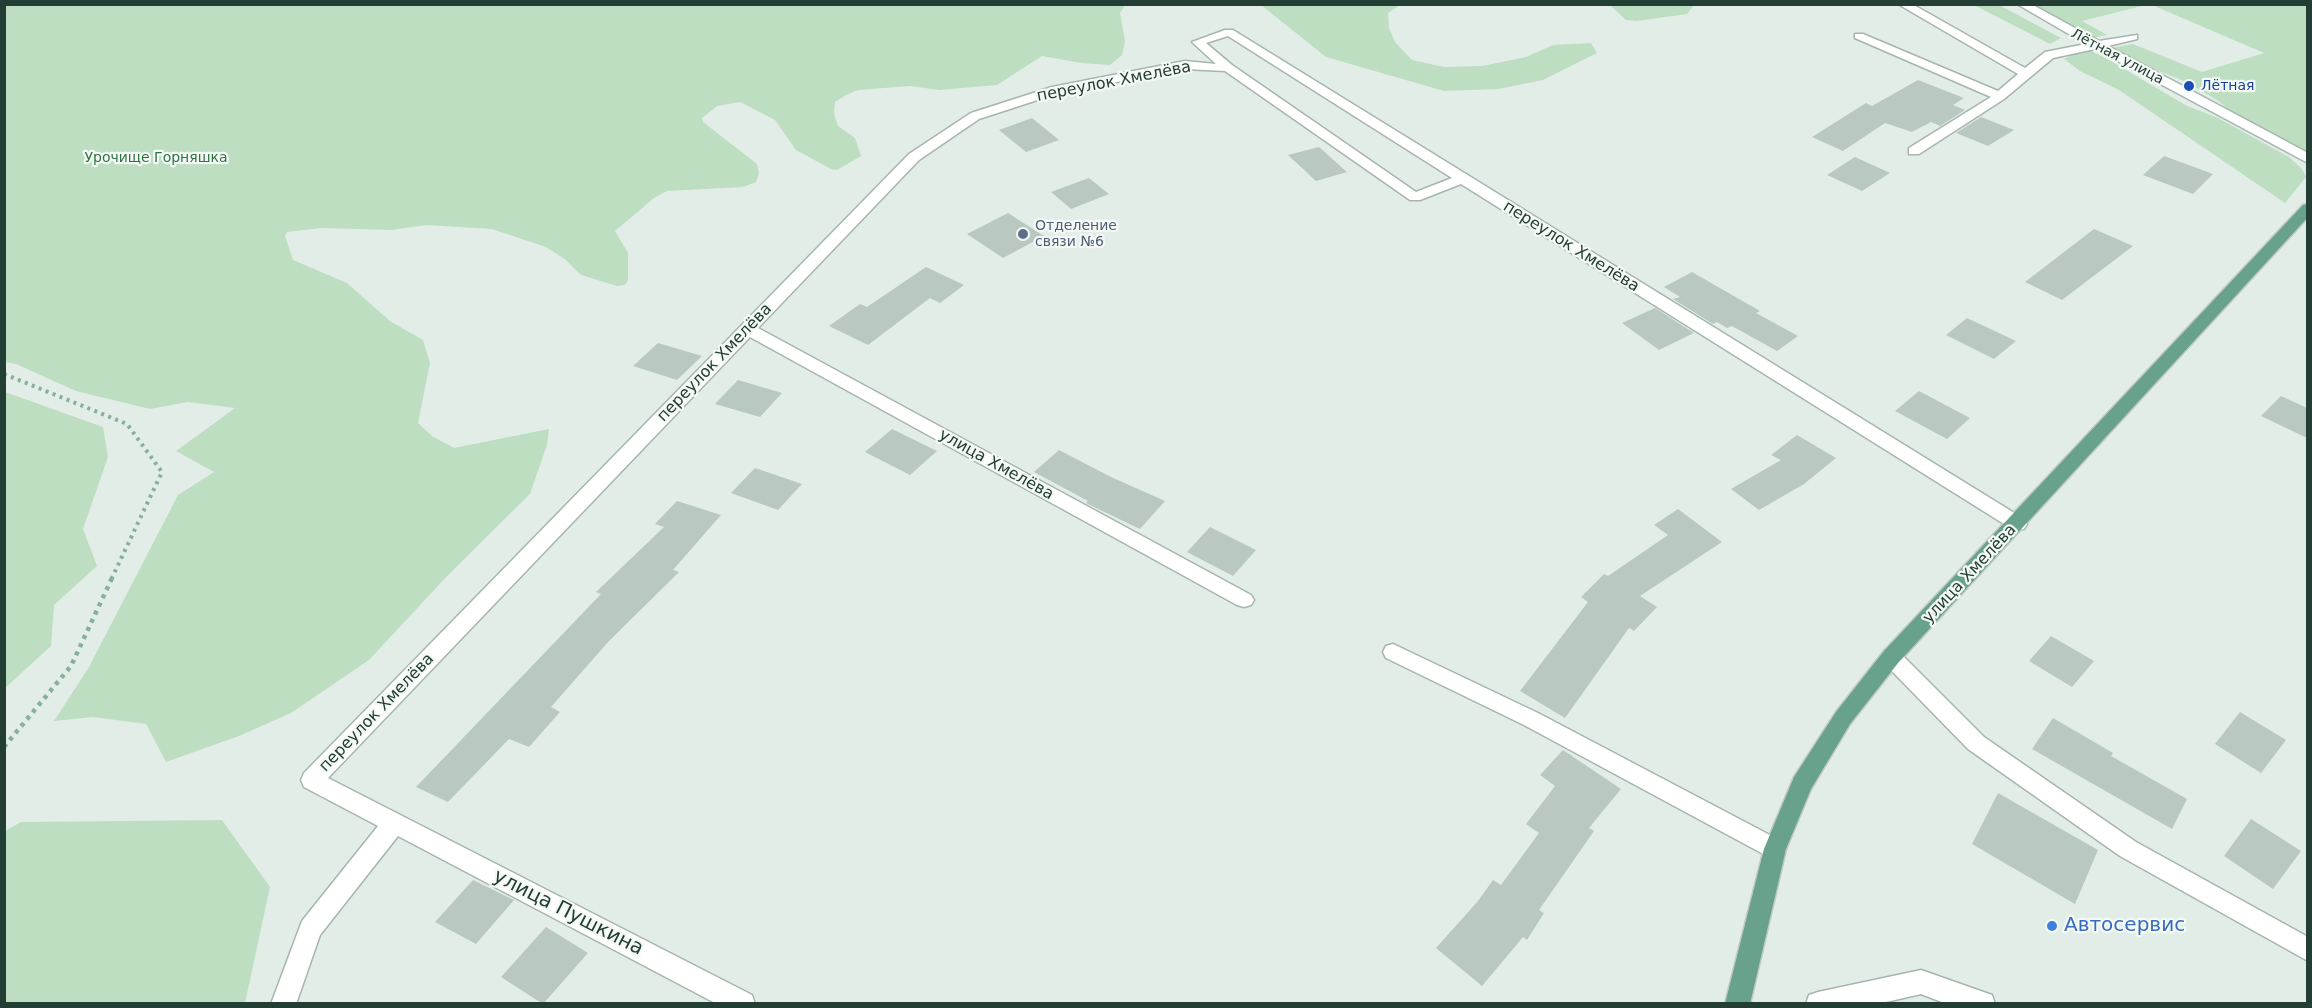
<!DOCTYPE html>
<html>
<head>
<meta charset="utf-8">
<style>
	body { margin:0 }
	#map { position:relative; width:2312px; height:1008px; overflow:hidden; background:#e3ede8; font-family:"DejaVu Sans",sans-serif }
	canvas { display:block }
	.frame { position:absolute; inset:0; border:6px solid #233e34; pointer-events:none }
</style>
</head>
<body>
<div id="map">
<canvas width="2312" height="1008"></canvas>
<div class="frame"></div>
</div>
<script>
const c = document.querySelector('canvas').getContext('2d');
c.lineJoin = 'round';
function paint(path, color) { c.fillStyle = color; c.fill(path, 'evenodd'); }
const shape = rows => new Path2D(rows.map(r => 'M' + r).join(''));
function stroke(path, color, width, dash) { c.strokeStyle = color; c.lineWidth = width; c.lineCap = dash ? 'butt' : 'round'; c.setLineDash(dash || []); c.stroke(path); }
function label(font, color, halo, rows, align = 'center') {
  c.font = font + ' "DejaVu Sans",sans-serif'; c.lineWidth = 4.5; c.setLineDash([]); c.textBaseline = 'middle'; c.strokeStyle = halo; c.fillStyle = color; for (const [text, x, y, turn = 0] of rows) {
    c.save(); c.translate(x, y); c.rotate((+turn || 0) * Math.PI / 180); c.textAlign = isNaN(turn) ? turn : align; if (halo) c.strokeText(text, 0, 0); c.fillText(text, 0, 0); c.restore();
  }
}
paint(shape([
	[1125,5,1120,13,1125,41,1122,55,1110,65,1081,63,1042,56,997,85,939,90,910,86,858,90,846,95,835,102,834,114,838,126,855,138,861,156,837,170,831,169,796,150,775,120,740,102,717,106,702,118,703,122,757,164,759,173,756,182,743,187,667,191,654,198,615,231,628,253,628,280,625,285,617,286,581,275,566,260,546,247,492,229,426,225,391,230,321,228,287,232,285,236,293,260,347,283,390,321,423,340,430,363,418,423,432,436,454,448,549,429,547,445,530,494,449,574,369,660,291,713,239,736,166,762,146,724,93,717,54,721,89,667,178,495,214,472,176,451,235,408,188,402,150,409,76,391,16,364,5,362,5,5],
	[1261,5,1400,5,1388,13,1389,28,1395,42,1412,60,1444,67,1482,66,1526,57,1553,45,1591,43,1597,53,1543,80,1498,89,1444,91,1326,57],
	[1610,5,1694,5,1687,14,1637,21,1626,20],
	[1974,5,1999,5,2061,38,2050,44],
	[2035,5,2146,5,2082,21,2107,35,2093,38],
	[2152,5,2307,5,2307,153,2239,118,2217,100,2187,82,2133,61,2111,48,2133,44,2202,72,2264,53],
	[2080,51,2091,51,2104,57,2187,106,2216,117,2289,157,2302,169,2306,177,2285,203,2119,90,2080,71,2064,59],
	[5,392,103,427,108,457,83,529,97,566,54,605,51,646,5,688],
	[222,820,270,887,245,1003,5,1003,5,831,21,822]
]), '#bddec1');
paint(shape([
	[1918,80,1964,98,1953,105,1965,110,1940,126,1931,122,1912,132,1885,123,1843,151,1812,137,1866,103,1872,106],
	[1981,117,2014,130,1988,146,1956,133],
	[1032,118,1059,140,1026,152,999,130],
	[1319,147,1347,172,1316,181,1288,155],
	[2164,156,2213,174,2193,194,2143,175],
	[1855,157,1890,173,1862,191,1827,175],
	[1089,178,1109,194,1071,209,1051,192],
	[1008,213,1044,236,1003,258,967,234],
	[2094,229,2133,246,2062,300,2025,282],
	[926,267,964,285,940,303,930,298,868,345,829,326,860,304,867,307],
	[1692,272,1760,311,1756,313,1798,336,1777,351,1732,326,1727,328,1717,322,1713,324,1673,299,1680,297,1664,287],
	[1655,308,1694,333,1659,350,1622,323],
	[1967,318,2016,341,1994,359,1946,335],
	[658,343,702,356,677,380,633,366],
	[738,380,782,393,760,417,715,404],
	[1919,391,1970,418,1947,439,1895,411],
	[2281,396,2307,408,2307,438,2261,416],
	[892,429,937,451,910,475,865,452],
	[1797,435,1836,458,1804,484,1759,510,1731,489,1781,460,1771,455],
	[1059,450,1111,477,1165,501,1140,529,1094,507,1086,503,1088,501,1034,472],
	[755,468,802,484,778,510,731,493],
	[677,501,721,515,673,570,679,572,609,641,551,707,560,712,529,747,509,739,448,802,416,787,601,594,596,592,664,527,655,524],
	[1678,509,1722,542,1640,596,1657,607,1634,631,1629,628,1565,718,1520,691,1588,602,1581,597,1604,574,1608,576,1668,535,1654,525],
	[1210,527,1256,550,1233,576,1187,552],
	[2051,636,2094,661,2072,687,2029,661],
	[2240,712,2286,740,2261,773,2215,744],
	[2053,718,2113,753,2111,756,2187,799,2172,829,2032,749],
	[1563,750,1621,789,1589,828,1594,831,1539,910,1544,913,1527,940,1523,937,1482,986,1436,948,1478,901,1493,880,1501,885,1539,833,1526,824,1555,786,1540,775],
	[1998,793,2098,850,2075,904,1972,844],
	[2251,819,2301,851,2273,889,2224,856],
	[473,880,514,900,476,944,435,922],
	[546,927,588,953,543,1004,501,977]
]), '#b9c8c0');
const minor = shape([
	[1898,4,1912,4,2025,68,2045,52,2086,44,2017,4,2031,4,2099,41,2137,35,2137,39,2108,46,2308,153,2308,163,2095,49,2053,58,2004,99,1919,154,1909,154,1909,148,1991,97,1855,38,1855,34,1863,34,1998,91,2018,74,1898,4],
	[1225,30,1233,30,2024,519,2027,524,2024,529,2012,529,1461,184,1420,200,1410,200,1225,71,1185,69,1059,93,979,119,919,160,758,328,1251,595,1254,600,1251,605,1244,607,1237,605,750,337,328,778,752,995,755,1004,717,1004,398,836,320,935,296,1004,271,1004,302,921,378,826,304,787,301,780,304,773,909,154,971,113,1052,87,1185,61,1216,64,1192,42,1225,30],
	[1228,36,1452,178,1416,192,1232,65,1206,43,1228,36],
	[1393,644,1538,713,1783,842,1786,849,1783,856,1775,859,1767,856,1524,725,1386,658,1383,652,1386,646,1393,644],
	[1891,649,1898,651,1984,737,2136,842,2308,937,2308,961,2120,856,1968,749,1884,663,1881,657,1884,651,1891,649],
	[1921,970,1992,995,1995,1004,1947,1004,1921,994,1877,1004,1806,1004,1809,995,1818,992,1921,970]
]);
const major = shape([
	[2308,204,2308,217,1898,663,1850,724,1811,789,1786,849,1750,1004,1725,1004,1764,849,1794,777,1836,712,1884,651,2303,205,2308,204]
]);
stroke(minor, '#a6b5ae', 3);
stroke(major, '#c1c9c6', 3);
stroke(shape([
	[4,374,127,424,162,472,111,580]
]), '#84b09d', 4, [3, 4.5]);
stroke(shape([
	[4,747,71,666,112,578]
]), '#84b09d', 4.5, [4, 5]);
paint(minor, '#fff');
paint(major, '#69a28c');
for (const [x, y, r, color] of [
	[2189,86,6,"#1a4fb4"],
	[1023,234,6,"#5c6f8a"],
	[2052,926,6,"#3f7fe0"]
]) { const dot = new Path2D(); dot.arc(x, y, r, 0, 2 * Math.PI); c.fillStyle = color; c.fill(dot); stroke(dot, '#f4f9f6', 2); }
label('14px', '#233e34', '#f4f9f6', [
	["Лётная улица",2117,57,28]
]);
label('14px', '#164399', '#f4f9f6', [
	["Лётная",2201,86]
], 'left');
label('14px', '#2d7540', '#f4f9f6', [
	["Урочище Горняшка",156,158]
]);
label('14px', '#4e5e75', '#f4f9f6', [
	["Отделение",1035,226],
	["связи №6",1035,242]
], 'left');
label('16px', '#233e34', '#f4f9f6', [
	["переулок Хмелёва",1114,82,-11],
	["переулок Хмелёва",1571,247,32],
	["переулок Хмелёва",715,363,-46],
	["улица Хмелёва",996,465,29],
	["улица Хмелёва",1970,574,-47],
	["переулок Хмелёва",377,713,-46]
]);
label('20px', '#233e34', '#f4f9f6', [
	["улица Пушкина",568,913,27]
]);
label('20px', '#366cbe', '#f4f9f6', [
	["Автосервис",2064,926]
], 'left');
</script>
</body>
</html>
